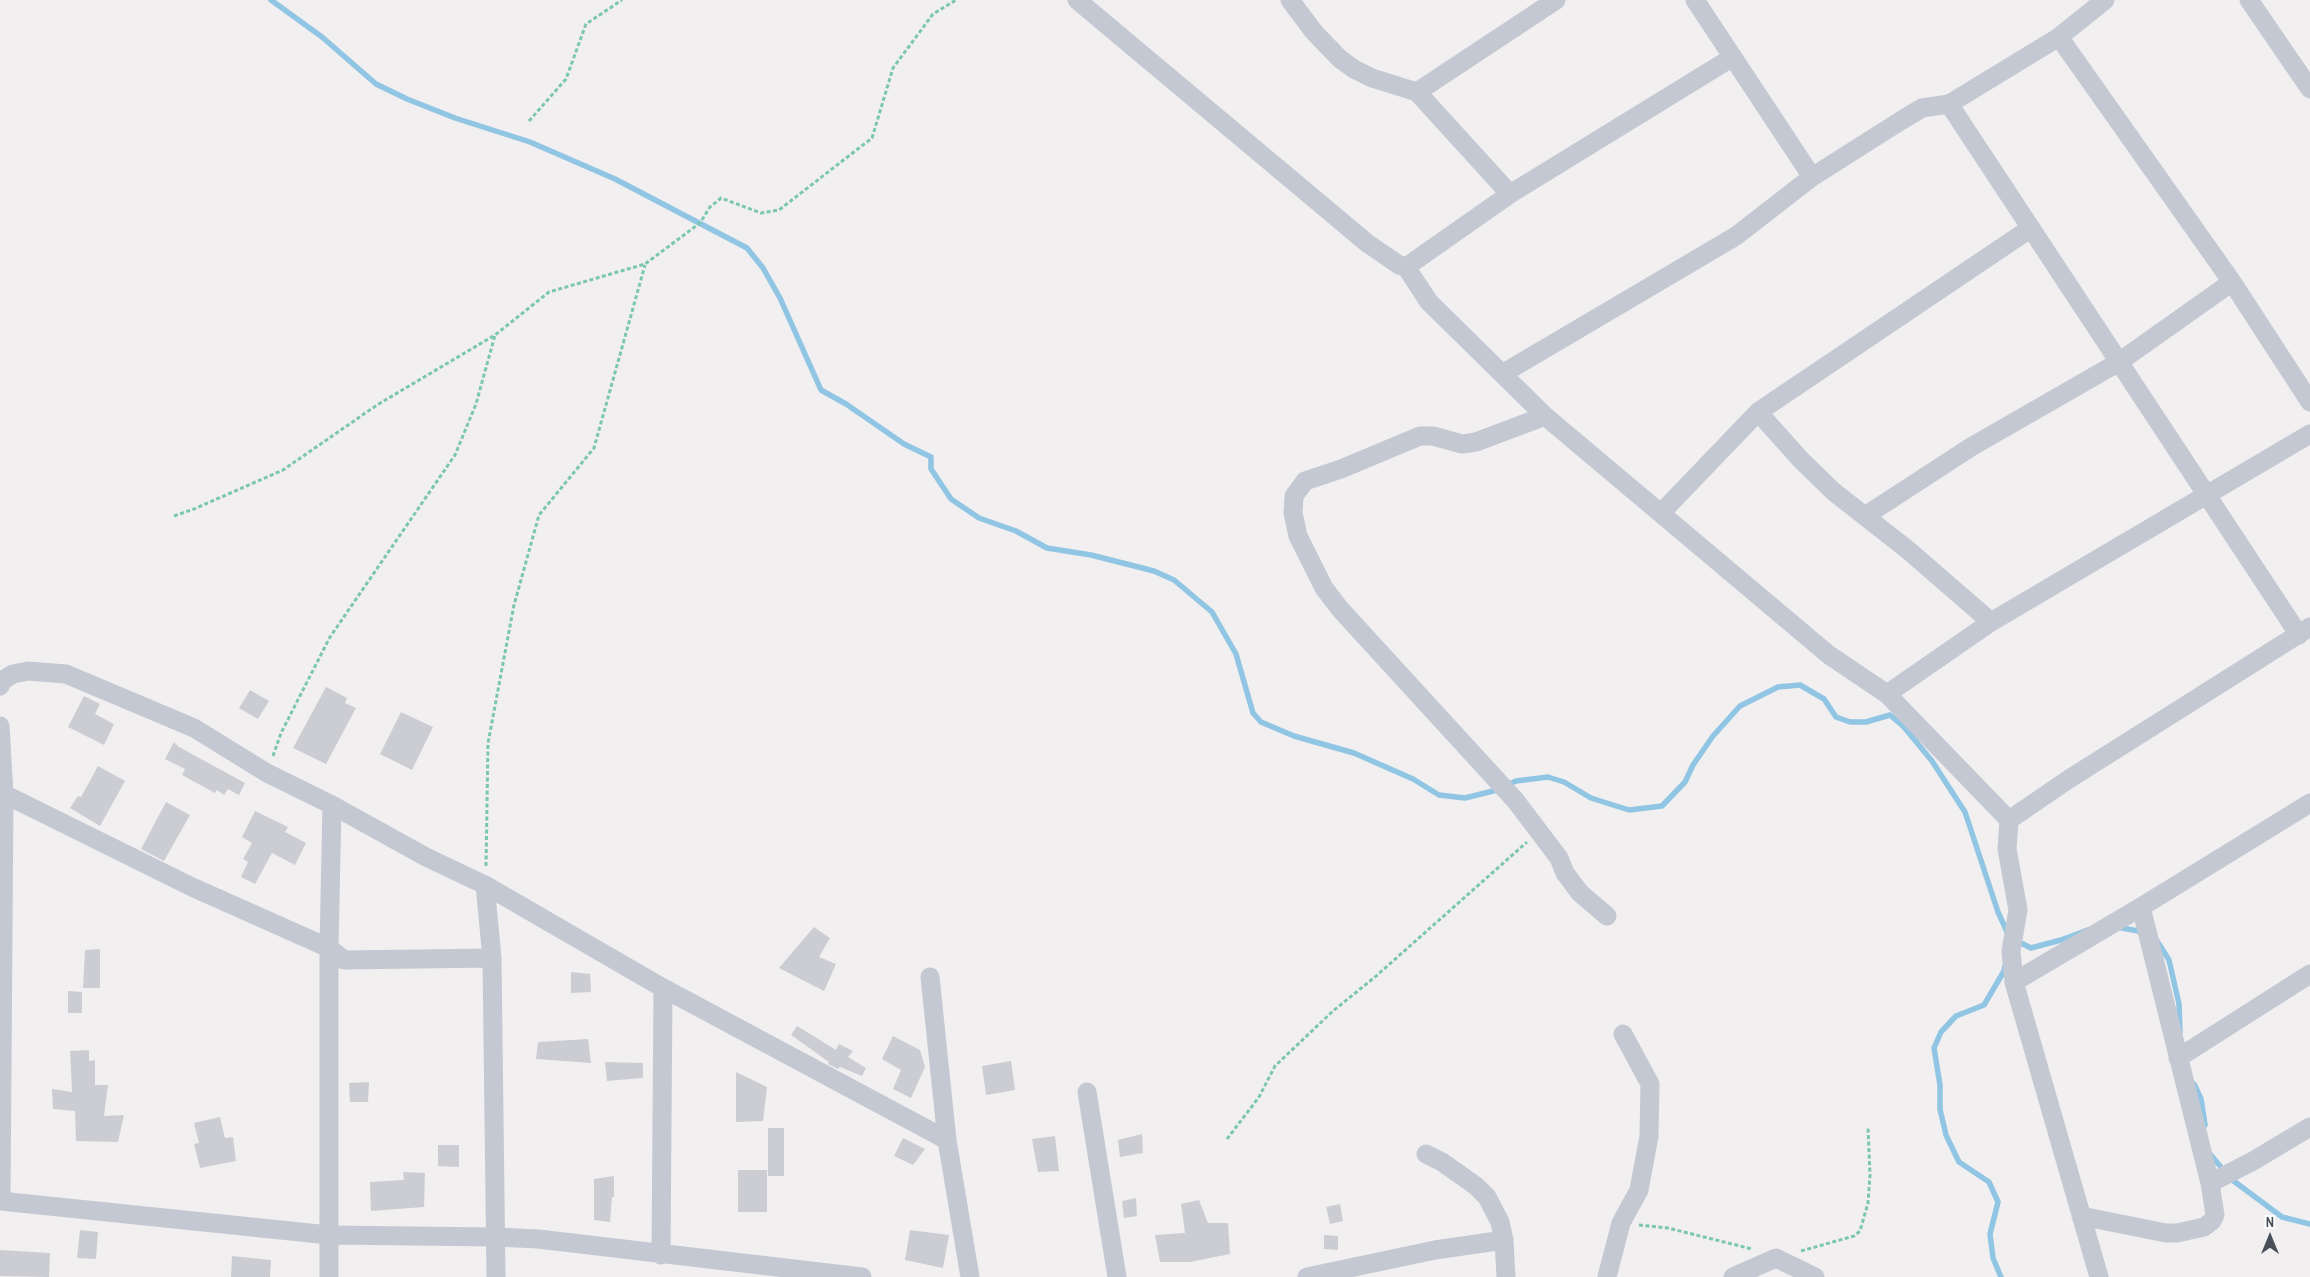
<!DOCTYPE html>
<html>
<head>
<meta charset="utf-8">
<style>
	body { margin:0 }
	#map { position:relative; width:2310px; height:1277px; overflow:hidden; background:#f1efef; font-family:"Archivo Narrow",sans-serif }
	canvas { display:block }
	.north { position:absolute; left:2245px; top:1212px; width:50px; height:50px; -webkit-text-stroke:4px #fff; paint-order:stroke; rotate:0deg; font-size:14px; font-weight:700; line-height:20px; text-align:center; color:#484f5a }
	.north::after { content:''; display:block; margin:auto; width:18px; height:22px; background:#484f5a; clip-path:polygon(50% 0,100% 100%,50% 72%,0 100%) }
</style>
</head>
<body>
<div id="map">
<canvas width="2310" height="1277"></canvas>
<div class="north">N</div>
</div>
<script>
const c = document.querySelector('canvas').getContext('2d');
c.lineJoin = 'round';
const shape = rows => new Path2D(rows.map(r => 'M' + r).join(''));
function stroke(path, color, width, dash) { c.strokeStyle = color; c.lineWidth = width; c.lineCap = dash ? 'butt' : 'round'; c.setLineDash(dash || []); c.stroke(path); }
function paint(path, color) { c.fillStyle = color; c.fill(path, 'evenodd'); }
stroke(shape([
	[271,0,322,37,376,84,407,99,455,118,530,142,615,179,747,248,763,268,780,298,821,390,846,404,904,444,931,457,931,469,951,499,979,518,1016,531,1047,548,1091,555,1154,571,1174,580,1212,612,1236,654,1253,713,1261,722,1294,736,1354,753,1413,779,1439,795,1465,798,1497,790,1516,781,1548,777,1564,782,1591,798,1629,810,1662,806,1685,782,1693,765,1713,736,1740,706,1778,687,1800,685,1824,699,1836,717,1850,722,1866,722,1890,715,1904,727,1932,761,1965,812,1998,912,2008,934],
	[2116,927,2144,932],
	[2015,940,2031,948,2061,940,2093,928],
	[2157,941,2169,960,2179,1004,2180,1032],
	[2194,1084,2201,1099,2205,1125],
	[2210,1154,2231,1179,2282,1217,2310,1224],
	[2001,1277,1993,1258,1990,1234,1998,1202,1989,1182,1959,1162,1946,1135,1940,1109,1940,1085,1934,1048,1941,1032,1956,1016,1984,1005,2004,971,2005,966]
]), '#91c5e4', 5.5);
paint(shape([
	[326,687,347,698,345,703,356,708,326,764,293,748],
	[250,690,269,701,258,719,239,708],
	[84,696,100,704,95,714,114,724,104,745,68,727],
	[401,712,433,727,412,770,380,754],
	[174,742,179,747,245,783,239,795,228,789,224,795,217,790,215,793,182,775,185,769,165,759],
	[98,766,125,781,100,826,70,808,78,796,81,797],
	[166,802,190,815,164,861,141,849],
	[255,811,288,827,285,832,306,843,295,865,272,853,255,884,241,877,248,862,243,859,252,843,242,837],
	[814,927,830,938,819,957,836,964,824,991,779,968],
	[100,949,100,988,83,988,85,950],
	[571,972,590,974,591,992,571,993],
	[68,991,82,992,82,1013,68,1013],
	[797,1026,836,1050,839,1044,853,1051,848,1057,866,1068,862,1076,840,1067,838,1069,828,1064,829,1062,791,1035],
	[893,1036,920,1050,925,1067,911,1098,893,1089,901,1070,882,1059],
	[588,1039,591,1063,536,1059,538,1042],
	[89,1050,89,1061,95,1060,95,1085,108,1085,104,1116,124,1115,118,1142,76,1141,75,1111,53,1109,52,1089,72,1092,70,1051],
	[1011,1061,1015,1090,986,1095,982,1066],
	[605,1062,643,1063,643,1078,607,1081],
	[736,1072,767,1087,763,1121,736,1122],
	[369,1082,368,1102,350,1102,349,1083],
	[220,1117,225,1138,233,1137,236,1161,200,1168,194,1144,199,1143,194,1123],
	[768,1128,784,1128,784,1176,768,1176],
	[1142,1134,1143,1153,1120,1157,1118,1140],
	[1055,1136,1059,1171,1038,1172,1032,1139],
	[903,1138,925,1149,913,1165,894,1156],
	[438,1145,459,1145,459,1167,438,1166],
	[738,1170,767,1170,767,1212,738,1212],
	[403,1172,425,1173,424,1207,371,1211,370,1182,404,1180],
	[614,1176,614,1197,612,1197,610,1222,594,1220,594,1179],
	[1136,1198,1137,1216,1124,1218,1122,1201],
	[1199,1200,1208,1223,1228,1223,1230,1254,1190,1262,1160,1262,1155,1235,1185,1233,1181,1204],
	[1340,1204,1343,1221,1330,1224,1326,1207],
	[80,1230,98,1232,96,1259,77,1258],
	[910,1230,949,1235,943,1268,905,1260],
	[1324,1235,1338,1236,1338,1250,1324,1249],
	[0,1250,50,1253,49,1277,0,1276],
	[232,1256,271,1260,270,1277,231,1277]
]), '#cccdd3');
stroke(shape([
	[529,121,566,79,586,24,622,0],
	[174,516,194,509,283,470,377,405,495,335,549,292,645,264,700,223,710,207,721,198,761,213,779,210,872,138,893,68,933,14,956,0],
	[273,756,281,733,330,637,455,455,476,404,495,335],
	[486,866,488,743,514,605,539,515,594,448,645,265],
	[1227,1139,1259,1097,1275,1066,1333,1011,1375,977,1527,842],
	[1639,1225,1668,1228,1752,1249],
	[1801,1251,1854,1236,1860,1231,1868,1203,1870,1175,1868,1128]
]), '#7bc6ae', 3, [4, 2.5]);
stroke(shape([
	[1077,0,1367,243,1399,265,1406,267,1429,302,1545,416,1829,655,1887,694,2009,820,2007,849,2018,910,2011,951,2014,982,2099,1277],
	[1290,0,1314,32,1340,59,1354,69,1372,78,1417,92,1510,194,1733,57],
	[1695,0,1812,177],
	[2249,0,2310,89],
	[2059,37,2232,282,2310,402],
	[1417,92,1556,0],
	[1949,104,2299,635],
	[1406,267,1510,194],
	[1502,374,1736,236,1812,177,1902,120,1922,108,1949,104,2059,37,2105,0],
	[1758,412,1801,460,1834,492,1908,550,1991,622],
	[1545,416,1476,442,1462,444,1433,436,1420,436,1341,469,1305,481,1294,496,1293,513,1298,536,1324,588,1340,609,1515,800,1559,858,1565,873,1580,893,1607,916],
	[1661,513,1758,412,2031,228],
	[1865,516,1971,447,2119,362,2232,282],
	[0,686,3,680,13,674,28,671,66,674,194,728,267,773,332,805,426,857,485,885,663,988,947,1140],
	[1887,694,1991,622,2310,434],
	[0,726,4,794,192,887,329,948,344,960,492,958],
	[0,794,4,794,1,1201],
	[2009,820,2069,779,2310,627],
	[485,885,492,958,496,1277],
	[930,977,947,1140,970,1277],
	[2014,982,2141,907,2310,803],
	[2178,1058,2310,974],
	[1087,1092,1117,1277],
	[1426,1154,1442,1162,1476,1186,1487,1197,1500,1222,1504,1240,1506,1277],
	[2210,1183,2253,1161,2310,1127],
	[0,1201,329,1235,496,1237,538,1239,862,1277],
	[2081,1216,2166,1233,2177,1233,2204,1227,2212,1221,2215,1215,2210,1183,2141,907],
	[661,1255,663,988],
	[329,1277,329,948,332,805],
	[1307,1277,1435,1250,1504,1240],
	[1607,1277,1621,1223,1639,1190,1649,1136,1650,1084,1623,1034],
	[1733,1277,1776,1258,1815,1277]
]), '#c3c8d2', 19);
</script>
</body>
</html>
